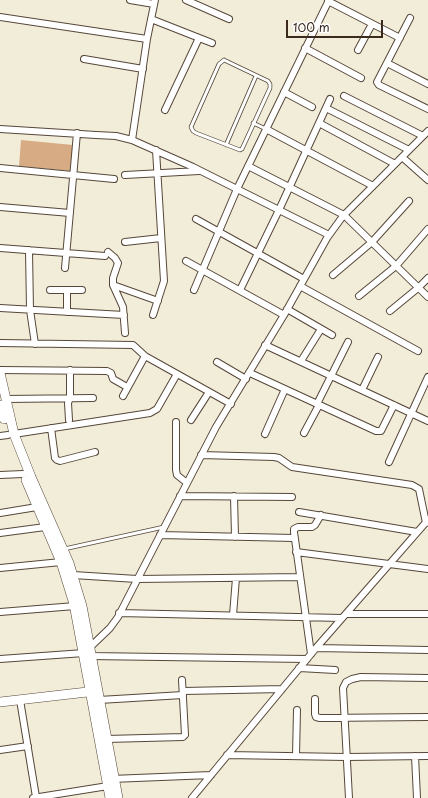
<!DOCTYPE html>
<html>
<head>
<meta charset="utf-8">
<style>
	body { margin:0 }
	#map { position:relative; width:428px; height:798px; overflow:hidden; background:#f2edd8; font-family:"Playpen Sans",sans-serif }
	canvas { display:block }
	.scale { position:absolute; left:286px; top:20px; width:97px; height:18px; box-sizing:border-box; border:2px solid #3b2a1e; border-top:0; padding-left:5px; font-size:12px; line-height:14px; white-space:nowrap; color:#3b2a1e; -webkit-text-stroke:3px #fff; paint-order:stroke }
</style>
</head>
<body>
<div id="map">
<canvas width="428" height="798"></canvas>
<div class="scale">100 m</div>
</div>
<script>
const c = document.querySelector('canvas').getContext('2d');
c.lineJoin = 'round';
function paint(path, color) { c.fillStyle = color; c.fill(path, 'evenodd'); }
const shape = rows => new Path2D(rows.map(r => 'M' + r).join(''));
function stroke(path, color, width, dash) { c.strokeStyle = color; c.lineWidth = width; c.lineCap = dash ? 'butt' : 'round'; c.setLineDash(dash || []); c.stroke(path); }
paint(shape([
	[21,140,73,145,71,171,19,166]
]), '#d7ab84');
const lane = shape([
	[224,60,268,81,270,84,270,88,242,149,240,150,196,133,193,131,191,127,219,64,224,60],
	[253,123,266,129],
	[226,145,256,76],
	[64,549,164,527]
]);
const street = shape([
	[130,0,154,4],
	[186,0,229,19],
	[328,1,400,38],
	[0,17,147,39],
	[410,18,377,82,379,85,428,109],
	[151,19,212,43],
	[305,48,361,78],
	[358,50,372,24],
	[84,59,143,69],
	[387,63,428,84],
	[284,92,312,107],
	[344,96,423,136],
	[326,108,409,150],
	[165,110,199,38],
	[319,123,395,164],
	[0,129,96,135,116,136,132,140,193,167,329,235],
	[266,129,373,186],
	[132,140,147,39,155,0],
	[402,157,428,180],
	[248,166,344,215,428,297],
	[0,168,114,179],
	[125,175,199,171],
	[0,207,70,213],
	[196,219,304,279],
	[125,242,161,238],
	[0,248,105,256],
	[29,250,30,310,35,344],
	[108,252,115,258,118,263,113,278,113,285,123,307,125,333],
	[186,261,284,315],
	[65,268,77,133],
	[333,275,372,242,409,201],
	[113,285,158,301],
	[300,286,418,351],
	[50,290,82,290],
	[194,290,237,189,329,0],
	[240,290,279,210,330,99],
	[359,296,396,266,428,229],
	[0,308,124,315],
	[287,309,332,335],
	[390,311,418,288,428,278],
	[67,312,67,290],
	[153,315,164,281,156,150],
	[0,343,133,345,145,356,231,404],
	[265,345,428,421],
	[301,361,321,329],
	[217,362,246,379],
	[0,370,107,371,111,373,113,379,127,387],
	[250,373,376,431,381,431,394,405],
	[362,390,378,357],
	[123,396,145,356],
	[5,399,93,398],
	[317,404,348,342],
	[69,420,68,403,70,398,70,370],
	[191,420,209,392],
	[176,422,176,470,177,475,187,483],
	[51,428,55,458,57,460,60,461,95,452],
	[304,433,319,405],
	[14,434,150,413,157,409,177,374],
	[265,434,285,389],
	[0,436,8,435],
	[201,455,274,457,279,458,292,467,412,485,419,489,426,523],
	[389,462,428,377],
	[0,475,23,474],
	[180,496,292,497],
	[234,496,235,537],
	[299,512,417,532],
	[0,513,37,507],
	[0,533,45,527],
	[160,535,294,538],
	[296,552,428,569],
	[0,568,61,562],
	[73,575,137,579,300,577],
	[0,612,75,606],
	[119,613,342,618],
	[346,614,428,614],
	[233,615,236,578],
	[316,648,428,650],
	[311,654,294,532,294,529,298,527,312,527,315,525,321,515],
	[89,656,307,659],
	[0,659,84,653,110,628,118,617,216,427,284,315,327,238,343,216,428,131],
	[299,668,335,670],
	[183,691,282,689],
	[315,699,315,714,316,717,320,718,428,717],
	[20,700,36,797],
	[99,700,183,695],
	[106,739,183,737,185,735,182,680],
	[0,750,28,746],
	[227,755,346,757,428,756],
	[296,756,297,710],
	[415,756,417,798],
	[111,779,211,775],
	[33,798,108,786],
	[192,798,316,648,428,520],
	[349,798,343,688,346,682,352,679,361,677,428,678]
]);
const secondary = shape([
	[0,373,14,434,31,477,69,563,75,583,82,606,118,798],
	[0,405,4,419],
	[26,480,61,562,74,604,110,798],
	[0,702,96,691]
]);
stroke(lane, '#56473a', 4.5);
stroke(street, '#56473a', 8);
stroke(secondary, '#56473a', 10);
stroke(lane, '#fff', 3);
stroke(street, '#fff', 6);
stroke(secondary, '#fff', 9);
</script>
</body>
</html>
